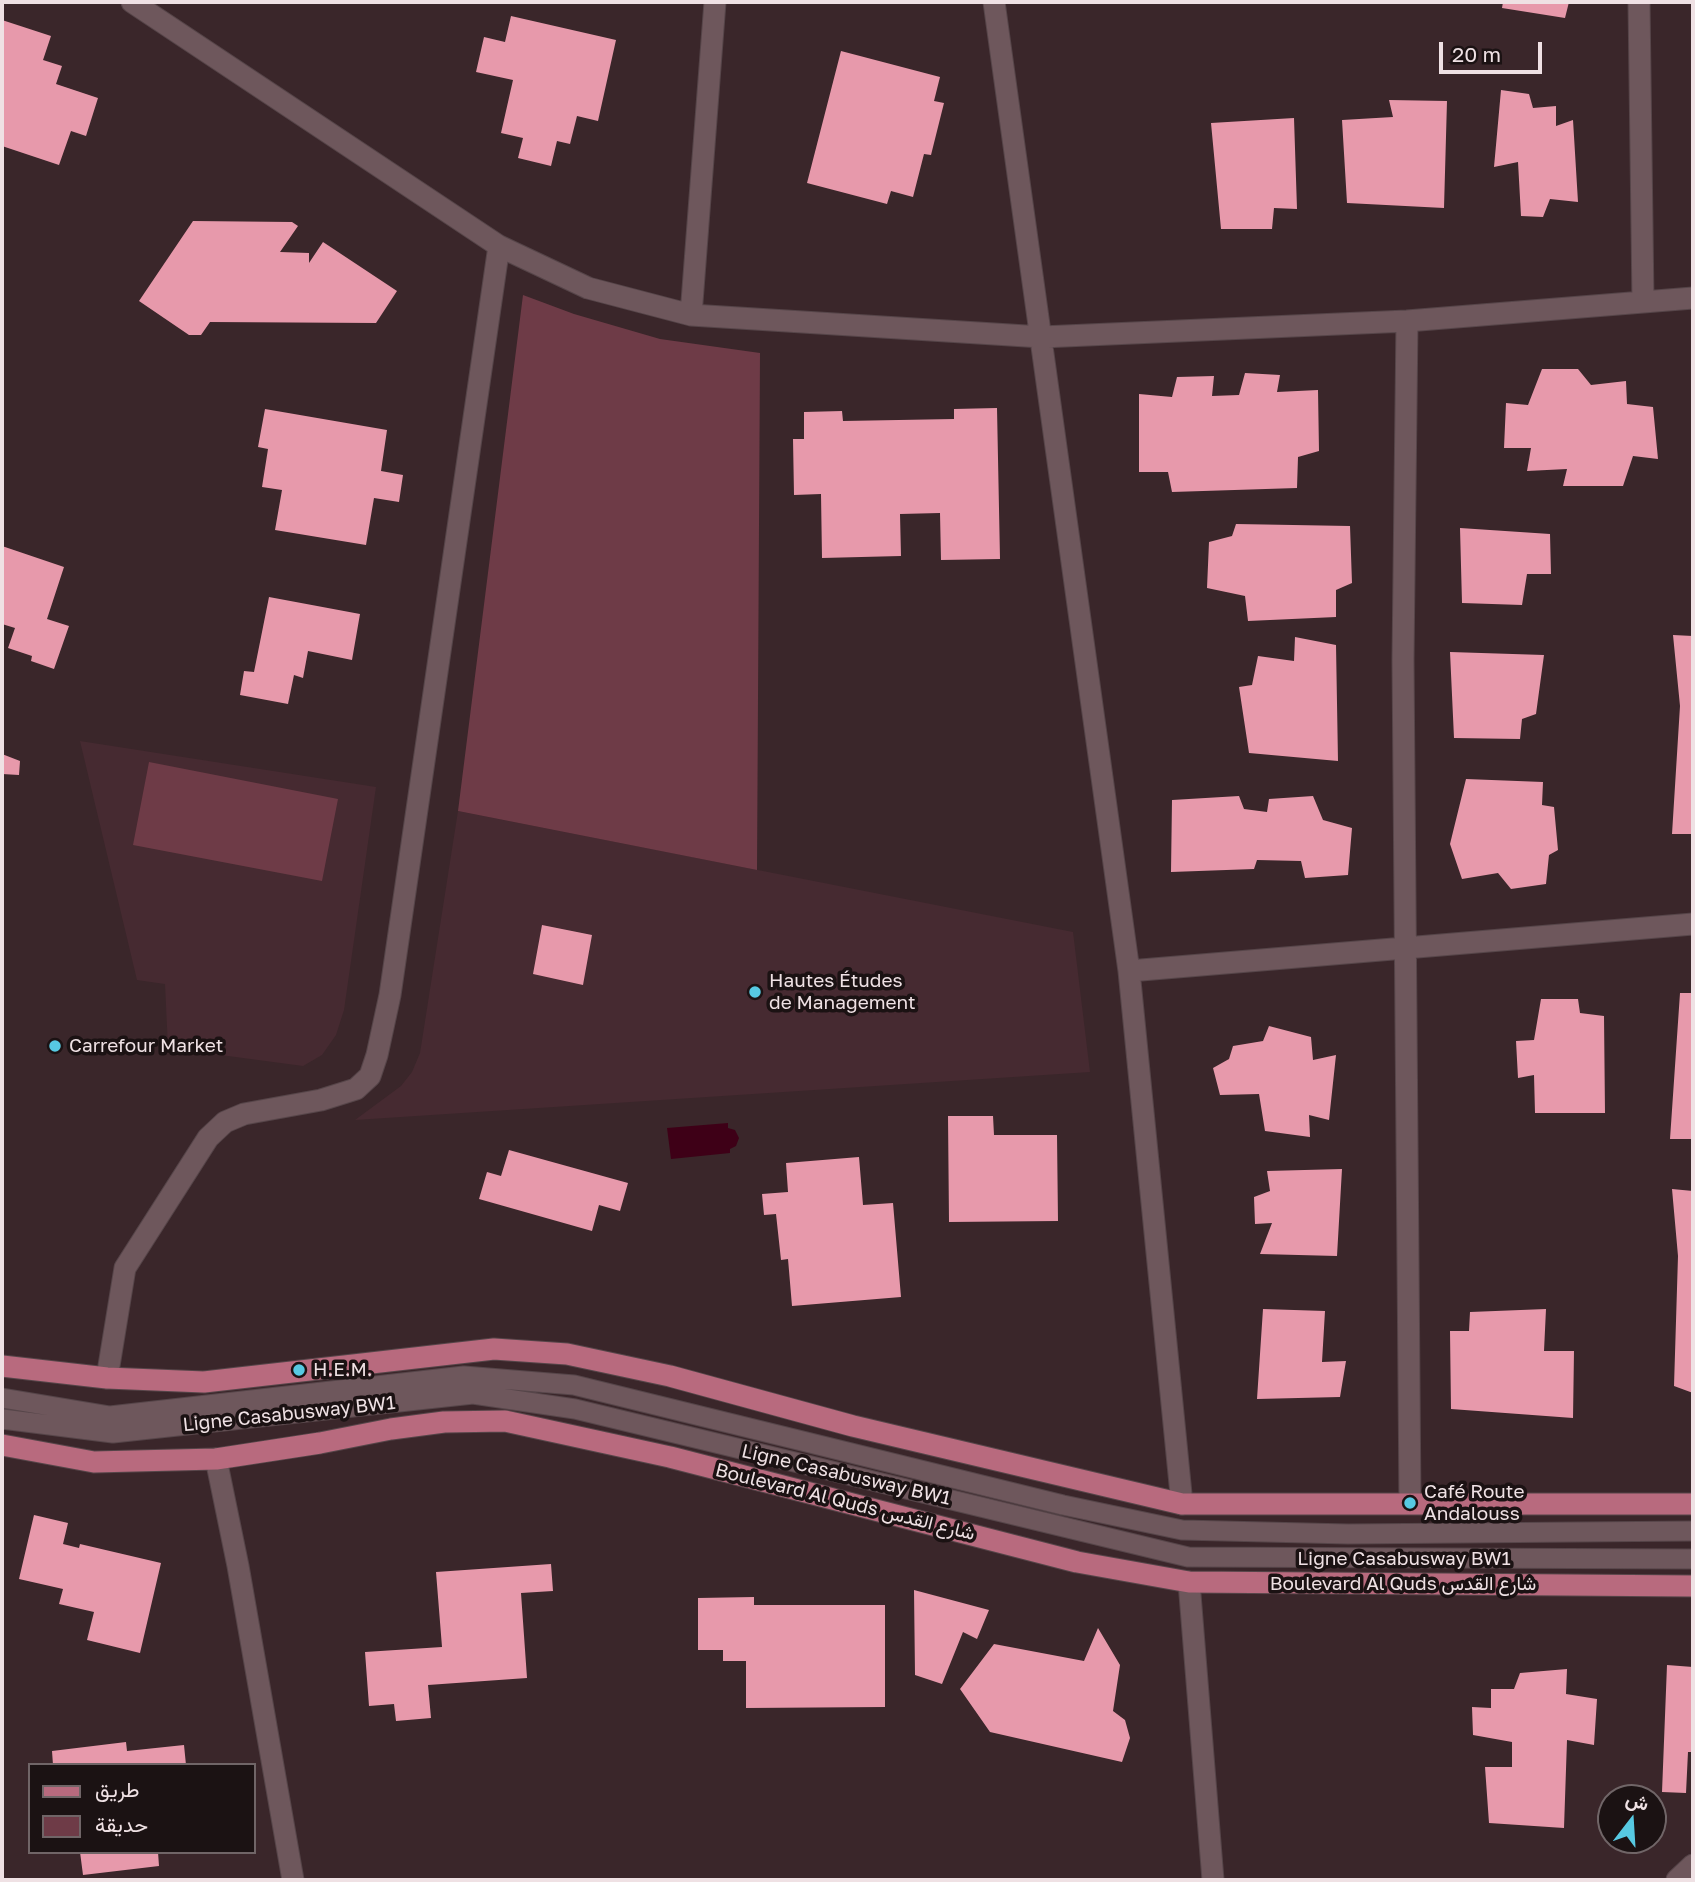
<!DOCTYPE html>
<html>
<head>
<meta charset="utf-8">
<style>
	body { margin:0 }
	#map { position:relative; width:1695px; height:1882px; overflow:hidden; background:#3a262a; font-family:"Golos Text",Vazirmatn,sans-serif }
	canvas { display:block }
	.frame { position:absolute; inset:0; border:4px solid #efe1e4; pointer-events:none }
	.legend { position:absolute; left:28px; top:1763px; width:228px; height:91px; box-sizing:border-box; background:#1b1213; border:2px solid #706567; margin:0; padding:9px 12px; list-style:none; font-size:21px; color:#efe1e4 }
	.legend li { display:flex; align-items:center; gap:14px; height:35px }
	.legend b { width:35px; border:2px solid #706567 }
	.north { position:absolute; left:1597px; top:1784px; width:70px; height:70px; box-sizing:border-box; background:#1b1213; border:2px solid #706567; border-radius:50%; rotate:17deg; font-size:19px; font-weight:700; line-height:28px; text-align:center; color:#efe1e4 }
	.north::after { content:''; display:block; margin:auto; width:24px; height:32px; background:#57c9e2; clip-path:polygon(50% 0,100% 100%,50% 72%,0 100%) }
	.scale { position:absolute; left:1439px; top:42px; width:103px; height:32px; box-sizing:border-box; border:4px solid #efe1e4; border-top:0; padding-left:9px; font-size:21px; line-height:24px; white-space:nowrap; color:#efe1e4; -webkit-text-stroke:5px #1b1213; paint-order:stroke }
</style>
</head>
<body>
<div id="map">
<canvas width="1695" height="1882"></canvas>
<div class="frame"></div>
<ul class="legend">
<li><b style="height:9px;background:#b86a7e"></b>طريق</li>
<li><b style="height:19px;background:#6e3b47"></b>حديقة</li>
</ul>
<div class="north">ش</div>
<div class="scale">20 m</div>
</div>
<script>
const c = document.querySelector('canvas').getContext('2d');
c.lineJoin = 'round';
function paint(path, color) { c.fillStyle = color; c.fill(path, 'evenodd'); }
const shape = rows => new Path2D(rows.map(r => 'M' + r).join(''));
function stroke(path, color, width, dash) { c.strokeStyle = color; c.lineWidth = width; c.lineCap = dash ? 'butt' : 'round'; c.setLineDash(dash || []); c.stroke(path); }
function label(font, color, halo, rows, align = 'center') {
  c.font = font + ' "Golos Text",Vazirmatn,sans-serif'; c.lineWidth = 7; c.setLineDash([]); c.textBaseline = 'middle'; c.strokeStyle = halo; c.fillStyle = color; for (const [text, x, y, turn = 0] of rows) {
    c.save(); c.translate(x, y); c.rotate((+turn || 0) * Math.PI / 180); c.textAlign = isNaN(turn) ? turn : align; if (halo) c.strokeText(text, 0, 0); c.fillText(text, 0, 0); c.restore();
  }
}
paint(shape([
	[80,741,376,787,344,1010,336,1035,322,1055,303,1066,168,1048,165,984,137,980],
	[458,811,1073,932,1090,1072,355,1120,401,1086,412,1072,420,1053]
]), '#462a31');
paint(shape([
	[523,295,574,314,660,339,760,353,757,870,458,811],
	[149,762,338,799,322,881,133,845]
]), '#6e3b47');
paint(shape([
	[728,1123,728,1128,735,1130,739,1138,736,1146,730,1149,730,1153,671,1159,667,1128]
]), '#3e0017');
paint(shape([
	[1503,2,1569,2,1565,18,1502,8],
	[511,16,616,40,598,121,577,116,570,144,557,141,551,166,518,158,523,138,501,133,513,80,476,72,484,37,505,42],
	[2,20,51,36,43,60,62,66,56,84,98,98,86,136,71,131,59,165,2,146],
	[841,51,940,77,934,101,944,103,931,155,924,154,913,197,891,191,887,204,807,183],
	[1501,90,1529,94,1533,108,1556,106,1556,126,1573,120,1578,202,1550,199,1543,217,1521,216,1518,162,1494,167],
	[1389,100,1447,101,1444,208,1347,203,1342,120,1393,117],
	[1294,118,1297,209,1274,208,1272,229,1221,229,1211,123],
	[193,221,292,222,298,226,280,252,309,253,309,263,323,242,397,291,376,323,210,322,201,335,189,335,139,301],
	[1542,369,1578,369,1591,385,1626,381,1627,404,1653,407,1658,459,1633,456,1623,486,1563,486,1567,469,1527,471,1531,448,1504,448,1506,403,1528,405],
	[1245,373,1280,375,1277,392,1318,390,1319,451,1298,457,1297,488,1172,492,1168,472,1139,472,1139,394,1172,397,1177,377,1214,376,1212,396,1239,395],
	[997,408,1000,559,941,560,940,513,900,514,901,556,822,558,821,494,794,495,793,439,804,439,804,412,842,411,843,421,954,419,954,409],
	[265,409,387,430,381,471,403,475,399,502,374,498,366,545,275,530,282,490,262,487,268,449,258,447],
	[1236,524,1350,526,1352,583,1336,590,1336,617,1248,621,1245,596,1207,588,1209,542,1232,536],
	[1460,528,1550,534,1551,574,1527,574,1522,605,1462,603],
	[2,546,64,567,47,619,69,626,54,669,31,661,32,656,8,648,15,628,2,624],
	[269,597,360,614,352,660,308,651,303,678,294,675,288,704,240,695,244,671,254,672],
	[1673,635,1693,636,1693,834,1672,834,1680,706],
	[1295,637,1336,645,1338,761,1249,753,1239,687,1252,685,1258,656,1294,661],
	[1450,652,1544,655,1536,714,1522,719,1520,739,1454,738],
	[2,754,20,761,19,775,2,774],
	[1466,779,1543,782,1542,805,1554,807,1558,850,1549,855,1546,884,1511,889,1498,873,1462,879,1450,844],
	[1239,796,1244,809,1267,812,1269,799,1313,796,1323,820,1352,828,1348,875,1305,878,1301,861,1257,860,1254,869,1171,872,1172,800],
	[542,925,592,935,583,985,533,974],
	[1680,993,1693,993,1693,1139,1670,1139],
	[1541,999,1578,999,1580,1013,1604,1016,1605,1113,1535,1113,1534,1075,1518,1078,1516,1041,1534,1040],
	[1269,1026,1311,1037,1313,1060,1336,1055,1329,1120,1309,1115,1310,1137,1265,1131,1259,1094,1220,1095,1213,1068,1229,1059,1233,1046,1263,1041],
	[948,1116,993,1116,994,1135,1057,1135,1058,1221,949,1222],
	[509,1150,628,1183,620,1211,599,1205,592,1231,479,1199,487,1172,501,1176],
	[859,1157,863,1205,893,1203,901,1297,792,1306,788,1259,781,1260,776,1214,764,1215,762,1194,788,1192,786,1163],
	[1342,1169,1337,1256,1260,1254,1272,1223,1255,1224,1254,1197,1270,1191,1267,1171],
	[1672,1189,1693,1191,1693,1393,1674,1386,1678,1256],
	[1263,1309,1325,1311,1322,1362,1346,1361,1340,1397,1257,1399],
	[1546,1309,1544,1351,1574,1351,1573,1418,1451,1409,1450,1331,1469,1331,1470,1312],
	[34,1515,68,1523,63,1544,79,1548,80,1544,161,1563,140,1653,87,1640,94,1612,59,1604,63,1589,19,1579],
	[551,1564,553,1591,521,1593,527,1678,428,1685,431,1718,396,1721,394,1704,369,1706,365,1652,442,1647,436,1572],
	[914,1590,989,1610,977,1639,963,1632,942,1684,915,1675],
	[754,1597,754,1605,885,1605,885,1707,746,1708,746,1661,723,1661,723,1650,698,1650,698,1598],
	[1098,1628,1120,1665,1113,1711,1125,1720,1130,1738,1122,1762,990,1732,960,1689,994,1644,1084,1661],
	[1667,1665,1693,1667,1693,1752,1688,1752,1686,1793,1662,1792],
	[1567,1669,1566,1694,1597,1699,1594,1745,1567,1740,1564,1828,1489,1823,1485,1767,1512,1767,1512,1742,1473,1735,1472,1707,1491,1708,1491,1689,1514,1689,1520,1673],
	[126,1742,127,1751,184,1745,186,1765,53,1765,52,1751],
	[80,1852,158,1852,159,1866,83,1875]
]), '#e799ab');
const lane = shape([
	[2,1398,110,1416,464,1376,574,1385,1063,1505,1182,1530,1348,1534,1693,1531],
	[2,1419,113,1433,473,1394,575,1409,1188,1557,1693,1559]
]);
const street = shape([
	[132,2,499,246,588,288,691,315,1042,337,1407,321,1693,298],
	[994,2,1129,971,1182,1504],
	[1639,2,1643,302],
	[691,315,715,2],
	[1407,321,1403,660,1410,1503],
	[1129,971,1693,924],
	[107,1378,125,1268,208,1138,225,1122,244,1114,321,1100,356,1089,370,1076,377,1055,390,995,499,246],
	[216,1459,238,1566,293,1880],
	[1189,1582,1213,1880],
	[1677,1880,1693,1865]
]);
const primary = shape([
	[2,1366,107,1378,204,1382,494,1349,567,1354,670,1376,853,1426,1182,1504,1693,1504],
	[2,1445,94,1462,216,1459,320,1443,391,1429,444,1422,505,1421,670,1457,1077,1562,1189,1582,1693,1586]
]);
stroke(lane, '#564549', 21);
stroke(street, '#564549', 23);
stroke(primary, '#564549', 23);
stroke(lane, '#6e575c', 19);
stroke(street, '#6e575c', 21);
stroke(primary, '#b86a7e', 21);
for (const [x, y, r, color] of [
	[755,992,7,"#57c9e2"],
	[55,1046,7,"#57c9e2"],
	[299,1370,7,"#57c9e2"],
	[1410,1503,7,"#57c9e2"]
]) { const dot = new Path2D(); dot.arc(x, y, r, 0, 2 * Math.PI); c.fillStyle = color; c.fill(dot); stroke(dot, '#1b1213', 2.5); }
label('19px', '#efe1e4', '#1b1213', [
	["Hautes Études",769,981],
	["de Management",769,1003],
	["Carrefour Market",69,1046],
	["H.E.M.",313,1370],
	["Café Route",1424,1492],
	["Andalouss",1424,1514]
], 'left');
label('19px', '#efe1e4', '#1b1213', [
	["Ligne Casabusway BW1",289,1414,-6],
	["Ligne Casabusway BW1",846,1475,13],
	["Boulevard Al Quds شارع القدس",845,1502,14],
	["Ligne Casabusway BW1",1404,1559],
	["Boulevard Al Quds شارع القدس",1403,1584]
]);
</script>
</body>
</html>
